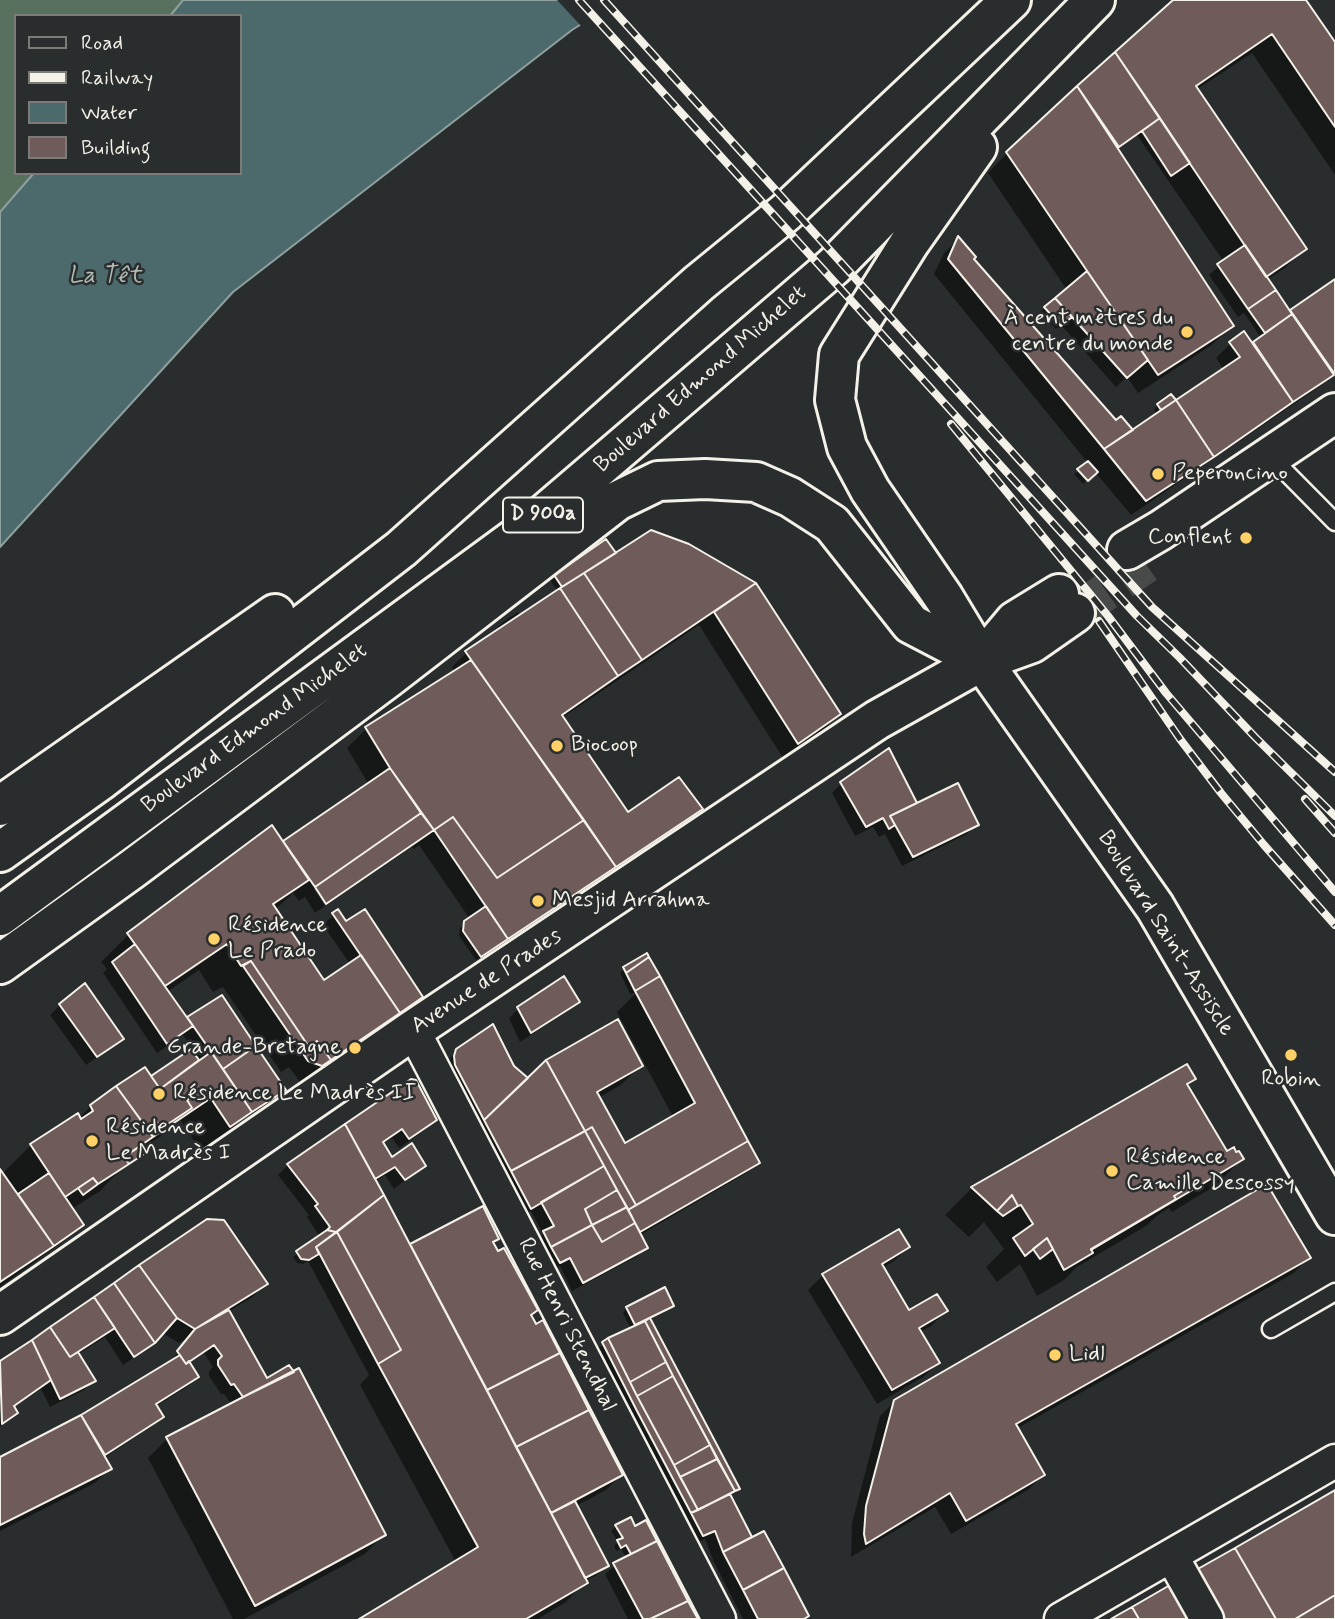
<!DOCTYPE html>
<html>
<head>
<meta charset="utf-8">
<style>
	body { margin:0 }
	#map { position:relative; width:1335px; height:1619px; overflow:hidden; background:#2a2d2e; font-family:Mynerve,sans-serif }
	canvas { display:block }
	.legend { position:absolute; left:14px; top:14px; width:228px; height:161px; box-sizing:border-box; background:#2a2d2e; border:2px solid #7b7b78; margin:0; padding:9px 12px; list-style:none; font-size:21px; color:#f4f1e8 }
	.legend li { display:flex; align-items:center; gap:14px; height:35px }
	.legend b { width:35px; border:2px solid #7b7b78 }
</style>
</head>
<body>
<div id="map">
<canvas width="1335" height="1619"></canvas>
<ul class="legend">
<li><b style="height:9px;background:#2a2d2e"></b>Road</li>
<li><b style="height:9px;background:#f4f1e8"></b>Railway</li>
<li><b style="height:19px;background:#4c6a6c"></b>Water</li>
<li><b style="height:19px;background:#6e5b5a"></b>Building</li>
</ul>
</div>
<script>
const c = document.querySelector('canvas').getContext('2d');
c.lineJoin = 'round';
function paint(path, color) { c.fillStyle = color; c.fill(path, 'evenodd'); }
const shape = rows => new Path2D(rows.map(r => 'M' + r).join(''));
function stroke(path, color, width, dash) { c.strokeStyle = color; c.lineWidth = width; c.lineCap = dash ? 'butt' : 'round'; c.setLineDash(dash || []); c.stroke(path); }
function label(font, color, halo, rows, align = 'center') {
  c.font = font + ' Mynerve,sans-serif'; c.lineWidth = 5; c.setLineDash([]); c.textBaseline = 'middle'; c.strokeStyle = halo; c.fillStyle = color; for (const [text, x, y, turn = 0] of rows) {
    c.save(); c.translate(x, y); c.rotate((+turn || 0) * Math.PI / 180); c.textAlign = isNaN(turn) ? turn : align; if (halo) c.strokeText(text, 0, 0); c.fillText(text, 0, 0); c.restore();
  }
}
paint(shape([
	[0,0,183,0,170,16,16,16,16,173,34,173,0,212]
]), '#58715e');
const water = shape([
	[183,0,619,0,572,30,233,292,0,547,0,212,34,173,240,173,240,16,170,16,183,0]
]);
paint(water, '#4c6a6c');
stroke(water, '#8fa09e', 2);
paint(shape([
	[557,0,623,0,582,27]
]), '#2a2d2e');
paint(shape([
	[1175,0,1304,0,1335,46,1335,175,1252,53,1196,90,1305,248,1285,268,1267,280,1289,313,1335,281,1335,376,1131,515,1095,472,1083,484,1074,474,1088,463,934,274,944,253,958,239,972,259,1115,422,1132,432,1157,415,1154,410,1158,405,1174,400,1168,406,1224,370,1216,358,1231,343,1252,345,1261,338,1244,313,1238,317,1209,275,1224,262,1137,135,1117,149,1231,326,1212,345,1138,393,1127,377,1116,387,1061,325,1056,329,1040,312,1067,290,988,173,1011,149],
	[689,546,755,584,839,714,824,729,783,758,699,625,562,718,628,814,700,809,686,824,493,953,491,951,476,960,459,936,460,928,470,919,419,845,414,849,412,847,328,904,318,889,314,889,325,906,315,913,305,897,299,901,293,893,275,910,324,982,350,964,323,925,337,912,346,924,421,997,411,1007,388,1022,370,1040,303,1086,289,1067,281,1072,223,987,213,992,199,970,167,992,187,1020,222,998,283,1090,274,1100,240,1121,223,1139,202,1153,179,1118,163,1135,139,1150,100,1191,72,1209,82,1225,72,1235,0,1287,0,1172,2,1174,31,1145,79,1118,91,1106,145,1069,151,1078,193,1049,183,1035,157,1053,103,973,107,969,101,962,129,934,283,843,369,785,347,748,367,728,455,672,452,667,467,652,501,630,498,627,503,622,518,612,521,616,558,592,550,580,555,576,608,558],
	[199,1058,201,1061,191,1068,190,1067],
	[842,783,916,805,977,824,967,834,902,866,885,834,879,837,873,827,855,836,832,793],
	[624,968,747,1142,757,1162,748,1172,640,1235,646,1247,636,1257,572,1291,560,1266,549,1272,534,1243,543,1234,531,1211,521,1217,470,1137,481,1126,447,1061,457,1051,513,1067,528,1080,641,1065,621,1085,598,1098,624,1146,673,1117,617,1012,637,992,630,994,620,973],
	[578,1002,568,1011,520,1042,509,1018,519,1008],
	[60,1005,121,1038,111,1048,86,1065,50,1015],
	[1187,1066,1194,1078,1187,1086,1226,1154,1242,1159,1215,1186,1172,1212,1169,1208,1158,1215,1146,1226,1077,1267,1064,1280,1037,1296,1020,1264,997,1282,986,1267,1004,1249,984,1222,969,1237,945,1215,972,1188],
	[411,1081,435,1120,425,1130,399,1148,392,1138,382,1144,392,1159,424,1165,394,1189,385,1175,375,1182,409,1247,497,1238,492,1244,530,1316,621,1475,606,1490,576,1506,606,1566,597,1575,585,1581,566,1602,538,1619,363,1619,456,1562,360,1385,369,1375,308,1261,303,1264,297,1263,293,1257,320,1237,307,1217,309,1215,278,1175,288,1165],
	[207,1220,266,1284,251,1298,228,1312,266,1380,384,1534,365,1554,244,1619,233,1619,148,1458,167,1439,232,1405,224,1394,221,1394,209,1376,209,1371,213,1367,204,1353,188,1363,197,1377,187,1387,155,1407,161,1417,151,1427,104,1458,110,1468,95,1483,0,1531,0,1459,82,1416,170,1363,188,1338,179,1343,161,1332,142,1352,123,1365,105,1337,77,1355,94,1381,84,1390,50,1407,41,1389,13,1408,16,1412,0,1426,0,1363],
	[908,1247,893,1262,882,1268,908,1312,946,1311,931,1326,920,1332,938,1363,923,1377,877,1404,808,1290,823,1275],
	[1308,1258,1294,1273,1016,1429,1043,1475,1028,1490,951,1534,935,1507,851,1557,852,1523,880,1416,895,1401],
	[672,1306,649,1319,738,1489,729,1495,751,1540,804,1619,743,1619,714,1562,705,1539,693,1545,683,1524,688,1519,598,1348,631,1329,623,1313,627,1308],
	[616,1526,696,1619,628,1619,605,1574,626,1557,621,1549,616,1551,614,1546,618,1542,611,1531]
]), '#0007');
const building = shape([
	[1173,0,1306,0,1335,42,1335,127,1272,34,1196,86,1307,249,1266,277,1115,52,1173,0],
	[1115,52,1160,118,1119,147,1077,86,1115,52],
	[1077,86,1234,326,1158,375,1006,152,1077,86],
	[1160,118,1190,163,1171,176,1142,131,1160,118],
	[958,236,976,257,974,259,1116,420,1121,416,1133,430,1104,449,948,259,958,236],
	[1245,245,1276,290,1248,309,1217,264,1245,245],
	[1087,271,1148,360,1127,378,1055,298,1087,271],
	[1335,279,1335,372,1334,373,1290,310,1335,279],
	[1276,290,1292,314,1265,333,1248,309,1276,290],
	[1055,298,1072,317,1061,326,1044,307,1055,298],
	[1292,314,1334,375,1293,402,1253,342,1292,314],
	[1244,331,1293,402,1214,457,1176,400,1240,357,1229,342,1244,331],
	[1171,394,1176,400,1161,410,1157,404,1171,394],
	[1176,400,1214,457,1146,501,1104,449,1176,400],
	[1088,461,1098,472,1088,481,1077,469,1088,461],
	[651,530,689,544,756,583,642,660,584,573,651,530],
	[606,539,616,553,562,587,554,575,606,539],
	[584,573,642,660,618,676,560,588,584,573],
	[756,583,841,714,798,744,714,612,756,583],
	[560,588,618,676,562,715,628,812,679,777,703,809,616,867,465,651,560,588],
	[471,660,584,820,497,878,453,817,434,830,390,768,365,727,471,660],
	[889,748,917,803,890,816,895,825,889,829,883,818,866,827,840,782,889,748],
	[390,768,421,813,315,887,283,841,390,768],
	[958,783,979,825,913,857,890,816,958,783],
	[421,813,434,830,326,904,315,887,421,813],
	[453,817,497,878,584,820,616,867,508,939,434,830,453,817],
	[272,825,309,880,273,904,324,980,361,955,400,1013,331,1060,317,1041,309,1047,251,961,241,966,227,944,165,986,127,933,272,825],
	[486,906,508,939,481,957,463,931,464,921,486,906],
	[338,909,346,921,365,909,423,997,400,1013,332,913,338,909],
	[135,944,193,1026,167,1044,112,962,135,944],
	[647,953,649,957,626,973,623,967,647,953],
	[649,957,660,976,635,991,626,973,649,957],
	[251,961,309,1047,317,1041,331,1060,322,1066,308,1061,243,966,251,961],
	[564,976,580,1002,531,1033,517,1007,564,976],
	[660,976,748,1141,636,1205,592,1127,585,1131,546,1060,618,1019,643,1066,597,1092,625,1143,695,1103,635,991,660,976],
	[85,983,124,1039,97,1057,59,1004,85,983],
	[222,995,256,1046,223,1069,187,1017,222,995],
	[493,1024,514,1066,528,1078,484,1120,455,1065,454,1056,456,1049,493,1024],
	[256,1046,286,1090,252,1112,223,1069,256,1046],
	[191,1049,199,1060,160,1089,151,1076,191,1049],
	[211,1052,252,1112,230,1127,204,1088,187,1100,192,1108,162,1128,155,1120,146,1127,116,1086,145,1067,160,1089,211,1052],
	[546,1060,585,1131,511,1171,484,1120,546,1060],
	[1187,1064,1196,1079,1187,1084,1227,1151,1234,1147,1236,1152,1239,1151,1244,1159,1199,1186,1197,1182,1174,1196,1176,1199,1091,1249,1093,1253,1064,1270,1047,1238,1025,1256,1013,1238,1033,1224,1021,1205,1018,1206,1012,1195,997,1211,971,1187,1187,1064],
	[411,1079,416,1080,437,1120,409,1139,402,1129,383,1142,392,1157,412,1143,426,1166,405,1180,395,1167,375,1179,345,1124,411,1079],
	[116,1086,153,1137,124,1157,129,1164,98,1184,93,1178,65,1197,30,1144,78,1113,81,1119,93,1111,90,1105,116,1086],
	[204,1088,211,1098,153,1137,146,1127,155,1120,162,1128,192,1108,187,1100,204,1088],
	[345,1124,384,1195,336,1232,327,1230,330,1227,315,1206,318,1204,287,1164,345,1124],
	[592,1127,636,1205,628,1210,585,1131,592,1127],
	[585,1131,604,1166,531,1209,511,1171,585,1131],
	[748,1141,760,1163,640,1232,628,1210,748,1141],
	[139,1147,144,1154,129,1164,124,1157,139,1147],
	[604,1166,617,1190,585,1209,592,1225,551,1247,543,1231,554,1226,541,1202,604,1166],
	[0,1169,54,1246,0,1282,0,1169],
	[49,1173,84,1225,54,1246,18,1194,49,1173],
	[93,1178,98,1184,83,1195,78,1188,93,1178],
	[1197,1182,1199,1186,1091,1250,1176,1199,1174,1196,1197,1182],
	[1267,1184,1311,1258,1016,1424,1045,1475,966,1521,950,1493,866,1544,864,1534,866,1506,894,1400,1267,1184],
	[617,1190,627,1207,592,1225,585,1209,617,1190],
	[384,1195,588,1583,526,1619,359,1619,478,1547,378,1364,401,1350,337,1232,384,1195],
	[1012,1195,1018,1206,1003,1216,997,1211,1012,1195],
	[483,1206,499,1239,493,1242,498,1251,504,1248,538,1310,531,1315,534,1320,536,1324,543,1320,560,1353,487,1390,410,1244,483,1206],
	[627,1207,635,1223,602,1242,592,1225,627,1207],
	[207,1219,224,1220,268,1284,195,1329,177,1318,139,1265,207,1219],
	[635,1223,648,1248,583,1283,570,1258,560,1263,551,1247,592,1225,602,1242,635,1223],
	[899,1229,910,1247,882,1264,909,1310,937,1294,948,1311,919,1328,940,1363,892,1390,822,1274,899,1229],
	[327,1230,336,1232,316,1247,319,1254,309,1260,301,1259,296,1251,327,1230],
	[337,1232,401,1350,378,1364,316,1247,337,1232],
	[1047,1238,1053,1249,1040,1259,1033,1249,1047,1238],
	[139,1265,177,1318,155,1343,114,1283,139,1265],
	[114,1283,155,1343,134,1357,94,1297,114,1283],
	[665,1287,674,1306,635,1325,626,1307,665,1287],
	[94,1297,115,1328,70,1357,50,1327,94,1297],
	[229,1310,267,1378,289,1365,294,1372,243,1397,234,1384,231,1385,218,1365,218,1360,222,1356,214,1345,186,1364,177,1351,195,1329,229,1310],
	[650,1318,716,1443,740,1489,735,1491,673,1376,645,1321,650,1318],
	[645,1321,666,1362,630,1382,608,1338,645,1321],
	[50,1327,70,1357,78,1352,96,1381,60,1399,32,1340,50,1327],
	[608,1338,637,1396,698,1510,691,1513,637,1411,602,1342,608,1338],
	[32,1340,51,1380,14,1406,18,1413,2,1424,0,1361,32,1340],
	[560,1353,589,1410,516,1447,487,1390,560,1353],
	[180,1355,186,1364,189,1361,199,1377,156,1404,164,1417,105,1455,81,1415,180,1355],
	[666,1362,673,1376,637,1396,630,1382,666,1362],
	[299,1368,386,1535,255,1606,166,1437,299,1368],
	[673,1376,710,1445,674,1465,637,1396,673,1376],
	[589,1410,623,1475,551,1513,516,1447,589,1410],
	[81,1415,112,1469,0,1525,0,1457,81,1415],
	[710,1445,717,1459,680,1477,674,1465,710,1445],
	[717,1459,735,1491,698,1510,680,1477,717,1459],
	[1335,1490,1335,1595,1295,1619,1276,1619,1235,1548,1335,1490],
	[730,1494,752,1537,723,1552,715,1531,703,1536,691,1513,730,1494],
	[575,1501,609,1566,585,1578,551,1513,575,1501],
	[631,1517,635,1526,646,1520,657,1541,631,1554,626,1545,621,1548,617,1540,623,1538,615,1525,631,1517],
	[764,1531,784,1568,743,1590,723,1552,764,1531],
	[657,1541,688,1601,650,1619,643,1619,613,1563,657,1541],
	[1235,1548,1276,1619,1224,1619,1196,1570,1235,1548],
	[784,1568,809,1616,804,1619,758,1619,743,1590,784,1568],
	[1170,1585,1188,1619,1139,1619,1132,1607,1170,1585],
	[1335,1595,1335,1619,1295,1619,1335,1595],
	[688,1601,698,1619,650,1619,688,1601],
	[1132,1607,1139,1619,1111,1619,1116,1616,1132,1607]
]);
paint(building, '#6e5b5a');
stroke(building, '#f4f1e8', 2);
stroke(shape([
	[1075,613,1146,564]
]), '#484a4a', 38, [38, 19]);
const lane = shape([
	[1271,457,1335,522],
	[1271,1329,1335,1292]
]);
const street = shape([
	[413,1030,719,1619],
	[1172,1557,1207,1619],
	[1061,1619,1335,1461]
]);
const secondary = shape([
	[1127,550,1161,530,1335,413],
	[983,659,1015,621,1059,594],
	[982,661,1155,907,1335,1215],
	[0,1315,413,1030,877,720,982,661,1032,643,1075,613]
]);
const highway = shape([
	[977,147,910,242,839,355,835,400,847,447,870,490,944,598,982,661],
	[0,806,275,614],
	[0,852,101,780,401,549,699,283,786,212,1011,0],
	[0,916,521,534,834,266,1095,0],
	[0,964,131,870,388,678,617,501,658,481,705,479,756,482,790,497,832,524,911,624,982,661]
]);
stroke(lane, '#f4f1e8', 21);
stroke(street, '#f4f1e8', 37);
stroke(secondary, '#f4f1e8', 44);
stroke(highway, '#f4f1e8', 44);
stroke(lane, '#2a2d2e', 16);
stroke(street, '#2a2d2e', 32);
stroke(secondary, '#2a2d2e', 38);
stroke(highway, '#2a2d2e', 38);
const rail = shape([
	[579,0,1137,616,1180,658,1255,737,1335,816],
	[604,0,1152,607,1335,772],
	[951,424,1108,616,1166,693,1335,892],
	[1099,621,1180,739,1221,793,1264,845,1335,925],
	[1305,799,1335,833]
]);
stroke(rail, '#f4f1e8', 8);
stroke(rail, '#2a2d2e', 5, [16]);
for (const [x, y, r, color] of [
	[1187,332,7,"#ffd166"],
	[1158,474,7,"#ffd166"],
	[1246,538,7,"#ffd166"],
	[557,746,7,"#ffd166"],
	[538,901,7,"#ffd166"],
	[214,939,7,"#ffd166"],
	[355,1048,7,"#ffd166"],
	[1291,1055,7,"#ffd166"],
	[159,1094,7,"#ffd166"],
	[92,1141,7,"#ffd166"],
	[1112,1171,7,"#ffd166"],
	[1055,1355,7,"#ffd166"]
]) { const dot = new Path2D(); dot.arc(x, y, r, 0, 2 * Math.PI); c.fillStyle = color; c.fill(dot); stroke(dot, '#2a2d2e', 2.5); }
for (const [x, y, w] of [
	[543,515,80]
]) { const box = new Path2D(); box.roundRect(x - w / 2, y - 17.5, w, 35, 5); c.fillStyle = '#2a2d2e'; c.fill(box); stroke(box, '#f4f1e8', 2); }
label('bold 21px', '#f4f1e8', null, [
	["D 900a",543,515]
]);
label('23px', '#f4f1e8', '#2a2d2e', [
	["À cent mètres du",1173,319,"right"],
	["centre du monde",1173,345,"right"],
	["Peperoncino",1172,474],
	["Conflent",1232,538,"right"],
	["Biocoop",571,746],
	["Mesjid Arrahma",552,901],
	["Résidence",228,926],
	["Le Prado",228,952],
	["Grande-Bretagne",341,1048,"right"],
	["Robin",1291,1080,"center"],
	["Résidence Le Madrès II",173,1094],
	["Résidence",106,1128],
	["Le Madrès I",106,1154],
	["Résidence",1126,1158],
	["Camille Descossy",1126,1184],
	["Lidl",1069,1355]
], 'left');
label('23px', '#f4f1e8', '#2a2d2e', [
	["Boulevard Edmond Michelet",701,380,-41],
	["Boulevard Edmond Michelet",255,729,-36],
	["Boulevard Saint-Assiscle",1165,934,58],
	["Avenue de Prades",487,982,-33],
	["Rue Henri Stendhal",566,1325,63]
]);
label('italic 24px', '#b1bbb6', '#2a2d2e', [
	["La Têt",105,277]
]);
</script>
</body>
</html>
